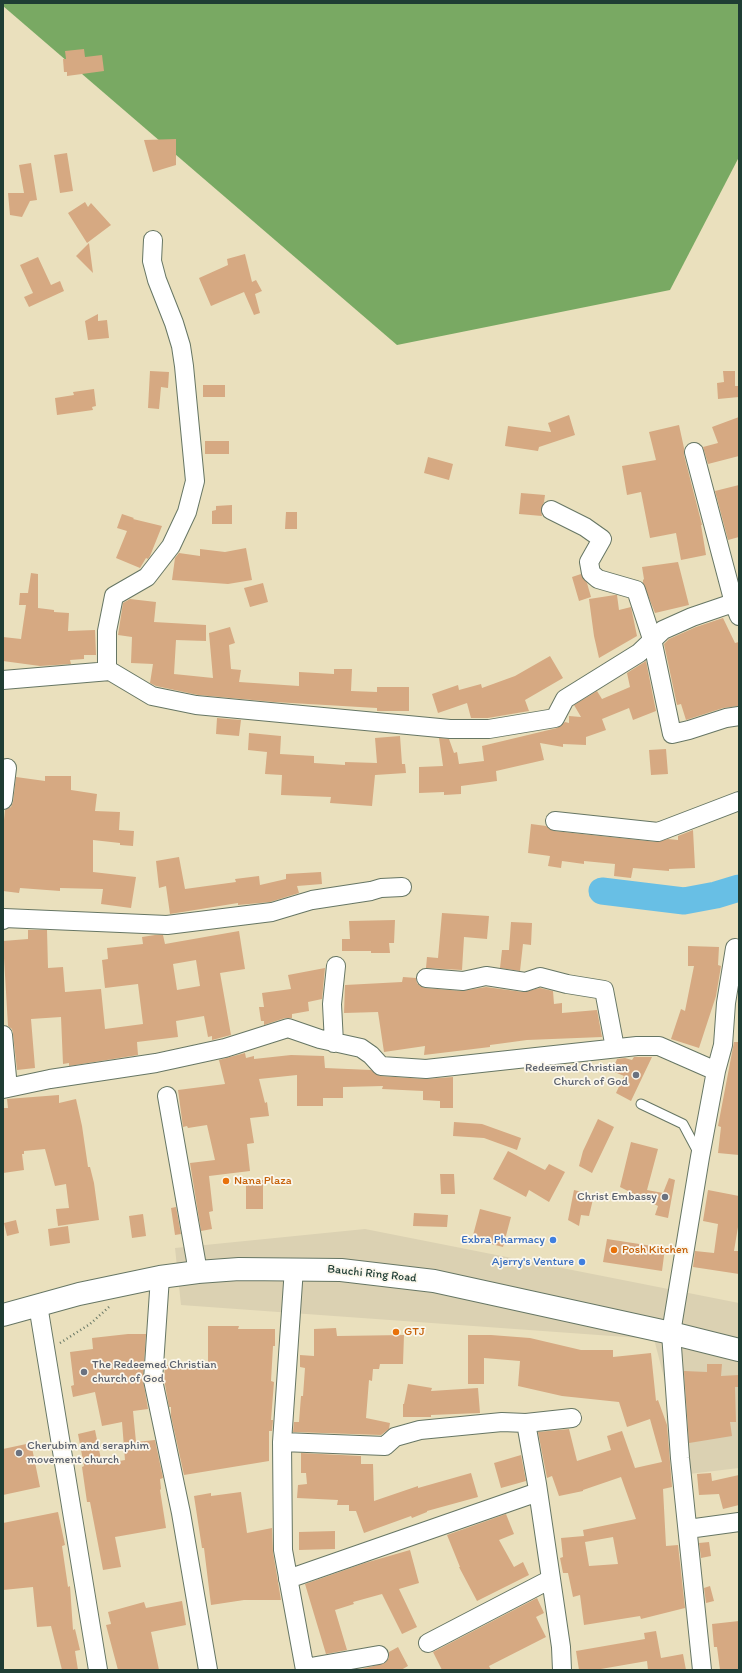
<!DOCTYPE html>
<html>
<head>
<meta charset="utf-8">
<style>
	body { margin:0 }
	#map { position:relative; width:742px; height:1673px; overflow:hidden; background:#eae0bd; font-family:Itim,sans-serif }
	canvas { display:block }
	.frame { position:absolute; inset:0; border:4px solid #1f3d34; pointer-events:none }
</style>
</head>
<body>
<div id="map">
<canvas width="742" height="1673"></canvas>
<div class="frame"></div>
</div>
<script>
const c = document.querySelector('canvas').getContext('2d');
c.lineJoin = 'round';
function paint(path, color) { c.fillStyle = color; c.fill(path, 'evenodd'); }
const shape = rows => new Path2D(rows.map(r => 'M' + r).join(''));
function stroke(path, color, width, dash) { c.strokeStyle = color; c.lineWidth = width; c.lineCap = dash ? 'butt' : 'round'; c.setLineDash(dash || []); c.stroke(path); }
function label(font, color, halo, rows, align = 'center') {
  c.font = font + ' Itim,sans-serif'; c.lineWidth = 3.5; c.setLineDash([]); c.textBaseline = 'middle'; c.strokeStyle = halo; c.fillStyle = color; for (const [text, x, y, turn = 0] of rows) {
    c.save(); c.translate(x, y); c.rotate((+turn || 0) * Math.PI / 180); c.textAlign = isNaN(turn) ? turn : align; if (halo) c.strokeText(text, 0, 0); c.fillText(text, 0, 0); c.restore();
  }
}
paint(shape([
	[365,1229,739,1303,739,1468,689,1474,654,1339,181,1305,175,1248]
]), '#dbd1b2');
paint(shape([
	[3,3,739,3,739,157,670,290,397,345,3,6]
]), '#79a963');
stroke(shape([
	[602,891,684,901,716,895,739,888]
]), '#68bfe5', 27);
paint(shape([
	[84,49,85,57,102,55,104,71,67,76,67,72,64,72,63,59,66,59,65,51],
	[176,139,176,165,153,172,144,140],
	[67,153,73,191,60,193,54,155],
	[31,163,37,200,30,201,22,217,10,215,8,193,24,193,19,165],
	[85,202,88,207,91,203,111,225,87,243,68,213],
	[89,243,93,273,76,256],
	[245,254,252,282,256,280,262,291,255,294,260,313,254,315,244,292,211,306,199,278,228,265,227,259],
	[38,257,51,285,60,281,64,291,29,307,24,297,33,293,20,265],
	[98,314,98,321,107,320,109,338,88,340,85,321],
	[150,371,169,372,168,388,161,387,159,409,148,408],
	[723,371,735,371,735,386,739,386,739,397,718,399,717,383,724,382],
	[203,385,225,385,225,397,203,397],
	[94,389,96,406,92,407,93,410,57,415,55,398,74,395,73,392],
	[569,415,575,435,539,447,538,451,505,446,508,426,551,432,548,423],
	[739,417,739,456,708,464,703,447,718,443,712,427],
	[679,425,684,448,684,455,702,525,701,525,706,555,681,560,676,533,650,538,641,492,627,495,622,466,656,460,649,432],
	[205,441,229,441,229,454,205,454],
	[428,457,453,464,449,480,424,473],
	[739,485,739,537,728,540,715,491],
	[521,493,545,495,544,502,541,510,542,516,519,514],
	[232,505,232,524,212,524,212,511,216,510,216,506],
	[286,512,297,512,297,529,285,529],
	[122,514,134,518,133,519,162,526,150,556,148,559,146,558,140,568,116,558,127,531,117,528],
	[246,548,252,580,228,584,172,580,175,558,179,553,200,556,200,549,225,552],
	[678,562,689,605,655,613,643,583,643,580,644,579,642,567],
	[31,573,38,574,38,608,54,610,54,612,69,613,68,631,95,630,96,655,84,655,84,659,70,660,71,664,40,666,3,661,3,637,21,639,26,605,19,605,20,593,28,593],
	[581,574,587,583,591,597,579,601,572,577],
	[263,583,268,602,250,607,244,588],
	[615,595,617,595,619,610,631,607,637,636,599,658,594,636,589,599],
	[130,599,156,602,154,622,206,625,206,641,176,640,174,674,213,678,209,633,230,627,235,643,229,645,231,669,241,670,239,682,299,686,299,672,334,674,334,669,352,669,351,691,377,692,377,687,409,687,409,711,377,711,377,708,274,702,198,695,156,686,150,683,153,664,131,663,132,637,118,635,123,603],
	[723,618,735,643,739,642,739,706,723,708,686,720,681,704,677,705,664,644,669,639,696,627],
	[550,656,563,678,525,700,529,711,488,718,471,718,467,703,438,713,432,694,458,685,459,690,481,684,482,688,515,676],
	[646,661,656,711,633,720,629,708,602,719,606,730,586,737,586,745,563,744,563,747,540,743,544,760,496,771,497,781,461,786,461,794,444,795,444,792,419,793,419,767,443,766,439,738,449,739,454,753,457,752,459,764,484,761,482,746,557,728,565,722,569,723,569,716,581,717,574,705,597,691,602,699,630,687,627,673],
	[217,718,241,720,239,736,216,734],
	[249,733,281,736,280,754,314,756,314,763,345,765,345,762,377,763,375,738,400,736,402,764,405,764,406,773,375,775,372,806,330,803,331,797,281,795,282,775,265,774,267,752,248,750],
	[666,749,668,774,651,775,649,750],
	[45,776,71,776,71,790,97,794,95,811,120,812,119,830,134,831,133,846,120,845,120,843,93,840,93,872,136,877,131,908,101,904,103,889,60,888,60,891,20,888,19,893,3,891,4,820,5,810,11,807,13,802,16,777,45,781],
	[531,824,546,826,554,831,657,842,668,839,678,840,678,836,693,830,695,868,669,869,669,871,633,868,631,878,614,876,615,864,584,861,584,864,562,861,561,868,548,866,550,856,528,853],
	[179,857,185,889,236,882,235,879,259,876,260,885,286,879,286,874,321,872,322,884,297,886,299,893,270,902,238,905,238,903,170,914,166,886,159,888,156,861],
	[442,913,489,916,487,939,464,937,462,970,426,968,427,957,438,958],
	[395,920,394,943,389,943,390,953,371,953,371,951,342,951,342,939,350,939,349,921],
	[511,922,532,923,531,945,523,944,520,971,500,968,502,950,509,950],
	[28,930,47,930,48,968,63,967,65,992,101,989,105,1029,143,1024,138,984,105,988,102,960,108,959,107,948,143,944,142,937,155,935,163,935,165,944,239,931,245,969,220,973,231,1035,212,1040,212,1036,208,1037,204,1016,176,1021,178,1037,137,1042,138,1055,69,1066,69,1063,63,1064,61,1017,31,1019,35,1068,17,1070,13,1034,12,1029,8,1026,3,941,28,939],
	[196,960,200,986,177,990,173,964],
	[688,946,719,947,718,965,721,966,716,996,699,1048,671,1039,681,1009,685,1011,694,966,688,966],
	[325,968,322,999,308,1002,309,1011,292,1014,292,1018,285,1018,264,1025,264,1021,261,1021,259,1007,264,1007,262,993,291,989,288,975],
	[403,977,416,978,417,983,420,986,425,988,462,991,486,987,523,992,540,988,553,991,554,1004,562,1003,562,1013,597,1010,602,1037,527,1040,490,1045,490,1047,424,1055,425,1046,384,1052,378,1012,344,1013,345,985,402,982],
	[734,1042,739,1042,739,1155,718,1153,721,1127,718,1126],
	[245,1053,246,1058,254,1056,254,1059,291,1055,324,1056,325,1068,371,1070,380,1076,425,1079,453,1077,453,1108,440,1108,440,1101,423,1100,423,1091,382,1089,383,1086,343,1087,343,1098,323,1098,323,1106,297,1106,297,1075,259,1079,265,1103,267,1102,269,1116,250,1118,254,1143,247,1144,250,1171,209,1176,213,1211,209,1212,212,1229,201,1231,190,1163,215,1160,207,1125,188,1128,187,1126,183,1127,178,1090,225,1084,219,1060],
	[634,1057,652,1057,631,1101,616,1093,624,1076,612,1071,617,1059,625,1058,632,1060],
	[59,1095,59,1103,76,1099,82,1126,88,1167,90,1167,94,1183,99,1220,58,1226,56,1209,69,1208,66,1184,55,1186,45,1149,24,1151,24,1154,22,1154,24,1170,3,1173,3,1108,8,1108,7,1099],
	[598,1119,614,1127,592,1173,579,1166,583,1151],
	[454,1122,482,1124,521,1138,517,1150,484,1138,453,1136],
	[631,1142,658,1149,647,1190,663,1193,669,1178,675,1180,668,1218,655,1215,658,1206,620,1187],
	[508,1151,545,1170,549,1164,565,1172,549,1202,529,1190,526,1197,493,1179],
	[440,1174,454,1174,455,1194,441,1194],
	[246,1180,263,1180,263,1209,246,1209],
	[574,1190,594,1195,589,1216,581,1215,579,1226,568,1220],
	[708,1190,739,1196,739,1221,734,1251,739,1251,739,1274,693,1267,695,1251,714,1253,718,1224,703,1221],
	[176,1207,181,1234,175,1235,171,1208],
	[480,1209,511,1217,503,1247,472,1239],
	[414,1213,448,1215,447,1227,413,1226],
	[143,1214,146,1236,132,1238,129,1216],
	[16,1220,19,1233,7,1236,4,1223],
	[68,1226,70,1243,50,1246,48,1229],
	[607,1239,665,1248,662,1271,603,1262],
	[208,1326,239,1326,238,1329,275,1329,275,1346,273,1346,271,1381,274,1382,271,1420,273,1420,272,1431,269,1431,269,1461,184,1475,171,1416,171,1407,169,1407,164,1379,165,1365,208,1364],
	[336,1328,337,1336,404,1335,403,1364,380,1364,379,1369,373,1369,372,1381,369,1380,366,1418,390,1423,389,1429,381,1435,293,1432,294,1422,299,1422,301,1396,303,1396,305,1368,300,1367,300,1355,314,1356,314,1329],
	[128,1334,146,1334,143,1379,148,1409,133,1411,136,1442,155,1440,163,1478,160,1479,161,1489,160,1490,166,1528,115,1537,121,1567,103,1570,90,1502,87,1502,82,1467,84,1466,78,1434,95,1430,102,1464,125,1460,122,1422,102,1426,95,1392,73,1397,71,1386,74,1385,70,1352,93,1349,92,1338],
	[468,1335,491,1335,530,1338,581,1350,613,1350,613,1357,651,1353,656,1401,658,1400,667,1425,672,1487,663,1489,666,1546,678,1545,685,1608,641,1619,640,1616,584,1625,580,1595,573,1597,568,1573,563,1573,560,1558,563,1557,561,1538,584,1536,583,1530,636,1519,621,1477,583,1490,583,1491,559,1496,552,1476,547,1478,538,1432,569,1429,577,1461,611,1450,607,1436,622,1431,635,1468,662,1462,650,1419,627,1427,619,1402,562,1396,518,1386,520,1361,484,1358,484,1384,468,1384],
	[613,1537,618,1564,589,1566,585,1542],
	[707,1364,722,1364,721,1376,739,1375,739,1387,735,1387,736,1422,730,1422,732,1436,689,1443,684,1371,707,1372],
	[408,1384,432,1388,431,1391,478,1388,480,1413,431,1415,431,1417,403,1417,403,1404,404,1404],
	[31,1443,40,1487,3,1495,3,1449],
	[301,1453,361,1456,361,1464,373,1464,374,1501,418,1486,418,1488,471,1473,478,1497,427,1511,427,1512,412,1518,411,1516,364,1533,356,1511,349,1511,349,1505,337,1505,338,1500,297,1498,298,1485,307,1484,306,1473,301,1473],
	[521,1455,526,1481,501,1488,494,1463],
	[711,1473,712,1481,739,1475,739,1505,723,1509,719,1494,699,1495,697,1474],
	[241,1492,247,1533,272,1528,273,1552,281,1600,244,1600,211,1605,204,1548,202,1548,194,1496,211,1493,211,1496],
	[58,1512,65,1545,62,1546,68,1587,70,1586,73,1630,75,1629,80,1650,75,1651,78,1670,62,1670,51,1626,37,1627,33,1587,3,1590,3,1523],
	[506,1514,514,1534,499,1540,514,1567,523,1562,529,1575,477,1601,459,1567,460,1567,447,1535],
	[335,1531,335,1549,299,1550,299,1532],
	[709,1542,711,1556,701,1558,699,1543],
	[410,1550,419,1583,399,1589,417,1627,402,1634,382,1594,353,1602,354,1604,335,1610,347,1650,326,1654,305,1584,365,1563],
	[710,1586,714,1601,706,1603,704,1588],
	[537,1598,544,1613,536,1617,546,1637,489,1666,491,1670,442,1670,433,1652],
	[182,1601,186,1625,151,1632,159,1670,118,1670,106,1625,111,1624,108,1612,144,1602,146,1608],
	[739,1621,739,1670,720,1670,717,1647,714,1647,712,1624],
	[656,1631,661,1658,683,1654,686,1670,648,1670,647,1661,595,1670,579,1670,576,1651,645,1639,644,1633],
	[398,1647,408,1666,401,1670,358,1670,385,1663,389,1658,389,1652]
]), '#d6a982');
const service = shape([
	[641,1104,683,1124,699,1154]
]);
const minor = shape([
	[694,452,734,603,739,616],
	[551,510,585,527,602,539,589,562,591,573,598,579,636,590,652,639,672,734,689,730,726,718,739,716],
	[110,671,107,670,107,631,114,596,147,577,171,546,187,512,195,481,184,366,181,346,174,323,157,280,152,261,153,240],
	[3,680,110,671,152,696,196,705,450,729,489,729,555,718,565,699,639,653,663,630,692,617,739,601],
	[3,800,7,768],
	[555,821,658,832,739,801],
	[3,920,4,918,167,925,272,912,312,900,371,891,381,888,402,887],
	[426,978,463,981,486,976,525,982,540,977,567,984,604,990,615,1048],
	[3,1035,8,1088],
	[334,1043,332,1004,336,966],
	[3,1089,50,1079,156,1063,225,1048,288,1028,320,1039,361,1048,371,1055,381,1066,426,1069,637,1046,659,1046,716,1071],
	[167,1096,198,1272],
	[294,1268,282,1442,283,1550,305,1670],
	[160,1277,153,1380,181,1513,208,1670],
	[38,1305,98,1670],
	[526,1423,572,1418],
	[282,1442,385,1446,395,1437,420,1430,502,1422,526,1423,537,1484,551,1579,561,1647,562,1670],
	[688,1529,739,1522],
	[288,1579,538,1492],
	[428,1643,551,1579],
	[305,1668,379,1655],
	[702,1670,680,1458,671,1333,700,1157,716,1071,723,1045,726,1003,735,948]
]);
const primary = shape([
	[3,1315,79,1294,160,1277,198,1272,239,1269,341,1270,434,1281,671,1333,739,1350]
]);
stroke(service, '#667664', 11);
stroke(minor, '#667664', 20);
stroke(primary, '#667664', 24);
stroke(shape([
	[60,1343,90,1324,109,1307]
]), '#667664', 2.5, [1, 3]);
stroke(service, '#fff', 9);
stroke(minor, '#fff', 18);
stroke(primary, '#fff', 22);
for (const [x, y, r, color] of [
	[636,1075,4,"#6b7280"],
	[226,1181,4,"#e8710a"],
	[665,1197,4,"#6b7280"],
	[553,1240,4,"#3f7fe0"],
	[614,1250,4,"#e8710a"],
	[582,1262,4,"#3f7fe0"],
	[396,1332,4,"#e8710a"],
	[84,1372,4,"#6b7280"],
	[19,1453,4,"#6b7280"]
]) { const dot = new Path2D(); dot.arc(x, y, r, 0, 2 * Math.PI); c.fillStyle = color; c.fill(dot); stroke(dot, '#fbf7ec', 1.5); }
label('12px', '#5b616d', '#fbf7ec', [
	["Redeemed Christian",628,1068],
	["Church of God",628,1082],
	["Christ Embassy",657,1197],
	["The Redeemed Christian",92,1365,"left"],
	["church of God",92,1379,"left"],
	["Cherubim and seraphim",27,1446,"left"],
	["movement church",27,1460,"left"]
], 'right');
label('12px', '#c56008', '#fbf7ec', [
	["Nana Plaza",234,1181],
	["Posh Kitchen",622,1250],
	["GTJ",404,1332]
], 'left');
label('12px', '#366cbe', '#fbf7ec', [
	["Exbra Pharmacy",545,1240],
	["Ajerry's Venture",574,1262]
], 'right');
label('12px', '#1f3d34', '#fbf7ec', [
	["Bauchi Ring Road",372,1274,6]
]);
</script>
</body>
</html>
